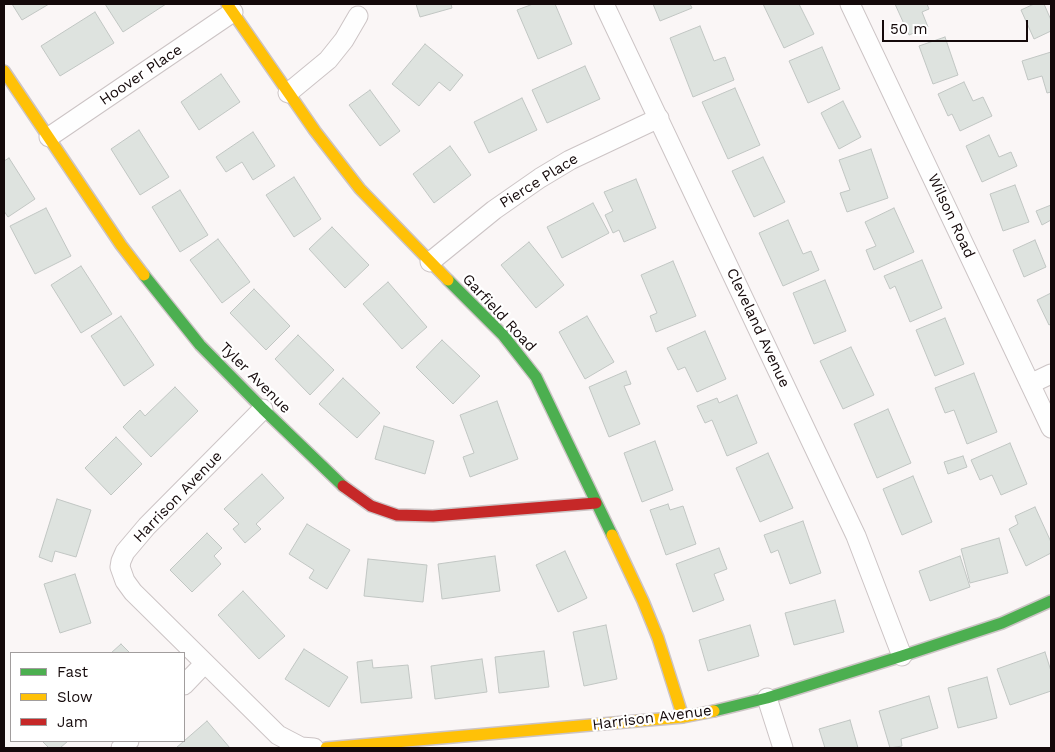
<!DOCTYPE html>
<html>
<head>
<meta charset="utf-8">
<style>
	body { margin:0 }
	#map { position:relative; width:1055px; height:752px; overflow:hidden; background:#faf6f6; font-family:"Work Sans",sans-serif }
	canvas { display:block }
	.frame { position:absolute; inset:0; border:5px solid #14090a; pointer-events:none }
	.legend { position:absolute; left:10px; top:652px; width:175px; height:90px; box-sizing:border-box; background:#fff; border:1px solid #a19d9d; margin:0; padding:6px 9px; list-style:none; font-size:15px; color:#14090a }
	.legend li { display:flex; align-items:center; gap:10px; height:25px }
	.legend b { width:25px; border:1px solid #a19d9d }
	.scale { position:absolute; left:882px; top:20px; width:146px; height:22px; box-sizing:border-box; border:2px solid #14090a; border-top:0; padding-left:6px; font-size:15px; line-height:18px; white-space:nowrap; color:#14090a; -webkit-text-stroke:4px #fff; paint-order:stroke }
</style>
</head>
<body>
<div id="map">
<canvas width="1055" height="752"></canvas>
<div class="frame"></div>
<ul class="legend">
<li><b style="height:6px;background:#4caf50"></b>Fast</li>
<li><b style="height:6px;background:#ffc107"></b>Slow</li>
<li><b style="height:6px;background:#c62828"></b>Jam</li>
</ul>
<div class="scale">50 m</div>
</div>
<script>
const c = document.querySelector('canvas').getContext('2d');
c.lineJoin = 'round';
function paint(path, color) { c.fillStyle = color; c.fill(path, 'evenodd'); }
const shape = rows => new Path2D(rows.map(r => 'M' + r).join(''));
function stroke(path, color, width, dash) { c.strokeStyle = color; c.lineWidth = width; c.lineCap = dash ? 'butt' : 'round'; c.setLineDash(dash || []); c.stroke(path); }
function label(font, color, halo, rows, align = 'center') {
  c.font = font + ' "Work Sans",sans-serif'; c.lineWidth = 4.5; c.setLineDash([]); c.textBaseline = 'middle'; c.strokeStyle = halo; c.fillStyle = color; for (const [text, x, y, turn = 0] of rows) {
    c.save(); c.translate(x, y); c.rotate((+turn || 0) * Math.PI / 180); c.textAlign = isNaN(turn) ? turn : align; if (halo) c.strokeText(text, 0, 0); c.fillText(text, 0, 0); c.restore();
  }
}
const building = shape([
	[12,4,49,4,22,20,12,4],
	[105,4,166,4,123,32,105,4],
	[416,4,451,4,452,8,420,17,416,4],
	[533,4,555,4,572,44,538,59,517,10,533,4],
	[653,4,690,4,692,8,660,21,653,4],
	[763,4,799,4,814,34,784,48,763,4],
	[895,4,927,4,929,9,922,12,928,27,909,35,895,4],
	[1034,4,1044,4,1051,20,1051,31,1034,39,1021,10,1034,4],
	[95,12,114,43,60,76,41,46,95,12],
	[700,26,714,61,725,57,734,80,693,97,670,38,700,26],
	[945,37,958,75,933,84,919,46,945,37],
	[425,44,463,75,450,91,439,82,419,106,392,84,425,44],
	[822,47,840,89,808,103,789,61,822,47],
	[1051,52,1051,92,1047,93,1042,76,1028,80,1022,61,1051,52],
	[585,66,600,99,547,123,532,90,585,66],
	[221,74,240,102,199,130,181,102,221,74],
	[964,82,973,101,983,97,992,116,960,131,952,114,948,116,938,94,964,82],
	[735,88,760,145,728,159,702,102,735,88],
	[370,90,400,131,380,146,349,105,370,90],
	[522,98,537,130,489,153,474,122,522,98],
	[843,101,861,137,839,149,821,113,843,101],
	[139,130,169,177,140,195,111,149,139,130],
	[253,132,275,166,253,180,242,162,226,172,216,157,253,132],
	[989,135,999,157,1011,152,1017,166,982,182,966,146,989,135],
	[450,146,471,175,434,203,413,174,450,146],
	[871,149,888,198,847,212,840,193,850,190,839,160,871,149],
	[763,157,785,202,754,217,732,171,763,157],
	[9,158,35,199,8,217,4,211,4,161,9,158],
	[294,177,321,219,294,237,266,195,294,177],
	[636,179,656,228,624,242,619,230,613,233,605,215,613,211,604,192,636,179],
	[1015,185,1029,222,1003,231,990,194,1015,185],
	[180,190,208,235,180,252,152,207,180,190],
	[593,203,609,233,562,258,547,227,593,203],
	[1051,205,1051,220,1042,225,1036,211,1051,205],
	[46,208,71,256,35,274,10,226,46,208],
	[894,208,914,252,874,270,866,250,876,246,865,222,894,208],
	[788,220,803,254,811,251,819,270,783,286,759,233,788,220],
	[332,227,369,265,345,288,309,249,332,227],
	[218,239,250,282,222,303,190,260,218,239],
	[1035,240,1046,267,1024,277,1013,250,1035,240],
	[529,242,564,285,536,308,501,265,529,242],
	[922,260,942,308,910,322,895,286,890,289,884,276,922,260],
	[673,261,696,316,656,332,650,316,657,313,641,275,673,261],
	[81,266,112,314,81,333,51,285,81,266],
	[825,280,846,331,814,344,793,293,825,280],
	[388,282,427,327,402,349,363,304,388,282],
	[254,289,290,326,266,350,230,313,254,289],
	[1051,293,1051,324,1049,325,1037,300,1051,293],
	[121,316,154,365,124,386,91,336,121,316],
	[587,316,614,362,585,379,559,332,587,316],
	[945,318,964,364,935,376,916,330,945,318],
	[705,331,726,379,697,392,685,367,678,370,667,348,705,331],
	[298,335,334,370,310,395,275,359,298,335],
	[442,340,480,376,453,404,416,367,442,340],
	[851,347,874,395,843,409,820,361,851,347],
	[626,371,631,384,624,386,640,424,609,437,589,387,626,371],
	[974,373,997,432,967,444,954,410,945,413,935,388,974,373],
	[343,378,380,413,357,438,319,404,343,378],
	[175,387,198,411,151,457,123,427,140,410,145,416,175,387],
	[737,395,757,443,727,456,712,420,705,423,697,406,717,398,719,403,737,395],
	[497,401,518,459,470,477,463,457,474,453,460,415,497,401],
	[888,409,911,463,877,478,854,424,888,409],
	[384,426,434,441,425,474,375,459,384,426],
	[116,437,142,464,111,495,85,468,116,437],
	[655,441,673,490,642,502,624,453,655,441],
	[1010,443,1027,484,1001,495,992,475,980,480,971,460,1010,443],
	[768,453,793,508,760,522,736,468,768,453],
	[963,456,967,467,948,474,944,462,963,456],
	[262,474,284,498,256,524,261,529,245,543,233,529,239,524,224,509,262,474],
	[913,476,932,522,902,535,883,489,913,476],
	[57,499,91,510,76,557,55,551,52,562,39,557,57,499],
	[668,504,670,510,683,506,696,544,666,555,650,510,668,504],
	[1035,507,1051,542,1051,553,1026,566,1009,529,1018,524,1015,516,1035,507],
	[803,521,821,573,790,584,778,550,771,553,764,535,803,521],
	[307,524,350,550,327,589,309,578,314,570,289,554,307,524],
	[207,533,222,548,214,556,221,564,192,592,170,570,207,533],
	[999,538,1008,573,970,583,961,549,999,538],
	[719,548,727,569,714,574,724,600,693,612,676,564,719,548],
	[565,551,587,598,558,612,536,565,565,551],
	[495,556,500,591,442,599,438,564,495,556],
	[960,556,970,587,930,601,919,571,960,556],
	[368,559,427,565,423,602,364,596,368,559],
	[75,574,91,623,60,633,44,584,75,574],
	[243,591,285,636,259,659,218,615,243,591],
	[835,600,844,632,794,645,785,613,835,600],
	[606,625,617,679,584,686,573,632,606,625],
	[750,625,759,656,708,671,699,640,750,625],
	[121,644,130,653,111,653,121,644],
	[304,649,348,677,329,707,285,679,304,649],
	[544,651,549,687,499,693,495,657,544,651],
	[1045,652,1051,671,1051,691,1010,705,997,669,1045,652],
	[482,659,487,692,435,699,431,666,482,659],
	[372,660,373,668,408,665,412,698,361,703,357,662,372,660],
	[987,677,997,718,958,728,948,688,987,677],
	[929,696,938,728,901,739,902,746,890,748,879,711,929,696],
	[850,720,858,748,825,748,819,729,850,720],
	[207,721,230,748,176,748,207,721],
	[42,741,68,741,60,748,49,748,42,741]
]);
paint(building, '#dee3df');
stroke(building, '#c1c6c3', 1);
const street = shape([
	[604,4,856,536,902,656],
	[850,4,1051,428],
	[288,93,328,60,344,40,358,16],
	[49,137,233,12],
	[430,262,494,210,540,178,570,160,659,118],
	[1030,384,1051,374],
	[263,409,147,526,125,552,121,561,120,567,125,581,133,592,278,735,301,747,314,748],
	[184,685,205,663],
	[767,698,783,748],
	[121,748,129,741]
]);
const fast = shape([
	[144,275,200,345,263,409,343,486],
	[448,280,503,335,536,377,612,535],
	[714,711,767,698,902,656,1002,623,1051,601]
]);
const slow = shape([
	[227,4,315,131,360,189,448,280],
	[4,71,121,245,144,275],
	[612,535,643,601,658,638,683,717],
	[326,748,683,717,714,711]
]);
const jam = shape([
	[343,486,371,506,397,515,433,516,596,503]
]);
stroke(street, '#ccc4c5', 21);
stroke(fast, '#ccc4c5', 14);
stroke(slow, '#ccc4c5', 14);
stroke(jam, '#ccc4c5', 14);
stroke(street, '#fefefe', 19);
stroke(fast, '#4caf50', 11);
stroke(slow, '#ffc107', 11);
stroke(jam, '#c62828', 11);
label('15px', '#14090a', '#fff', [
	["Hoover Place",141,75,-34],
	["Pierce Place",539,181,-32],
	["Wilson Road",951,216,65],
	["Garfield Road",499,313,47],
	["Cleveland Avenue",758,328,65],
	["Tyler Avenue",255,378,45],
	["Harrison Avenue",178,497,-46],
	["Harrison Avenue",652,718,-7]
]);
</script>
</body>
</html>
